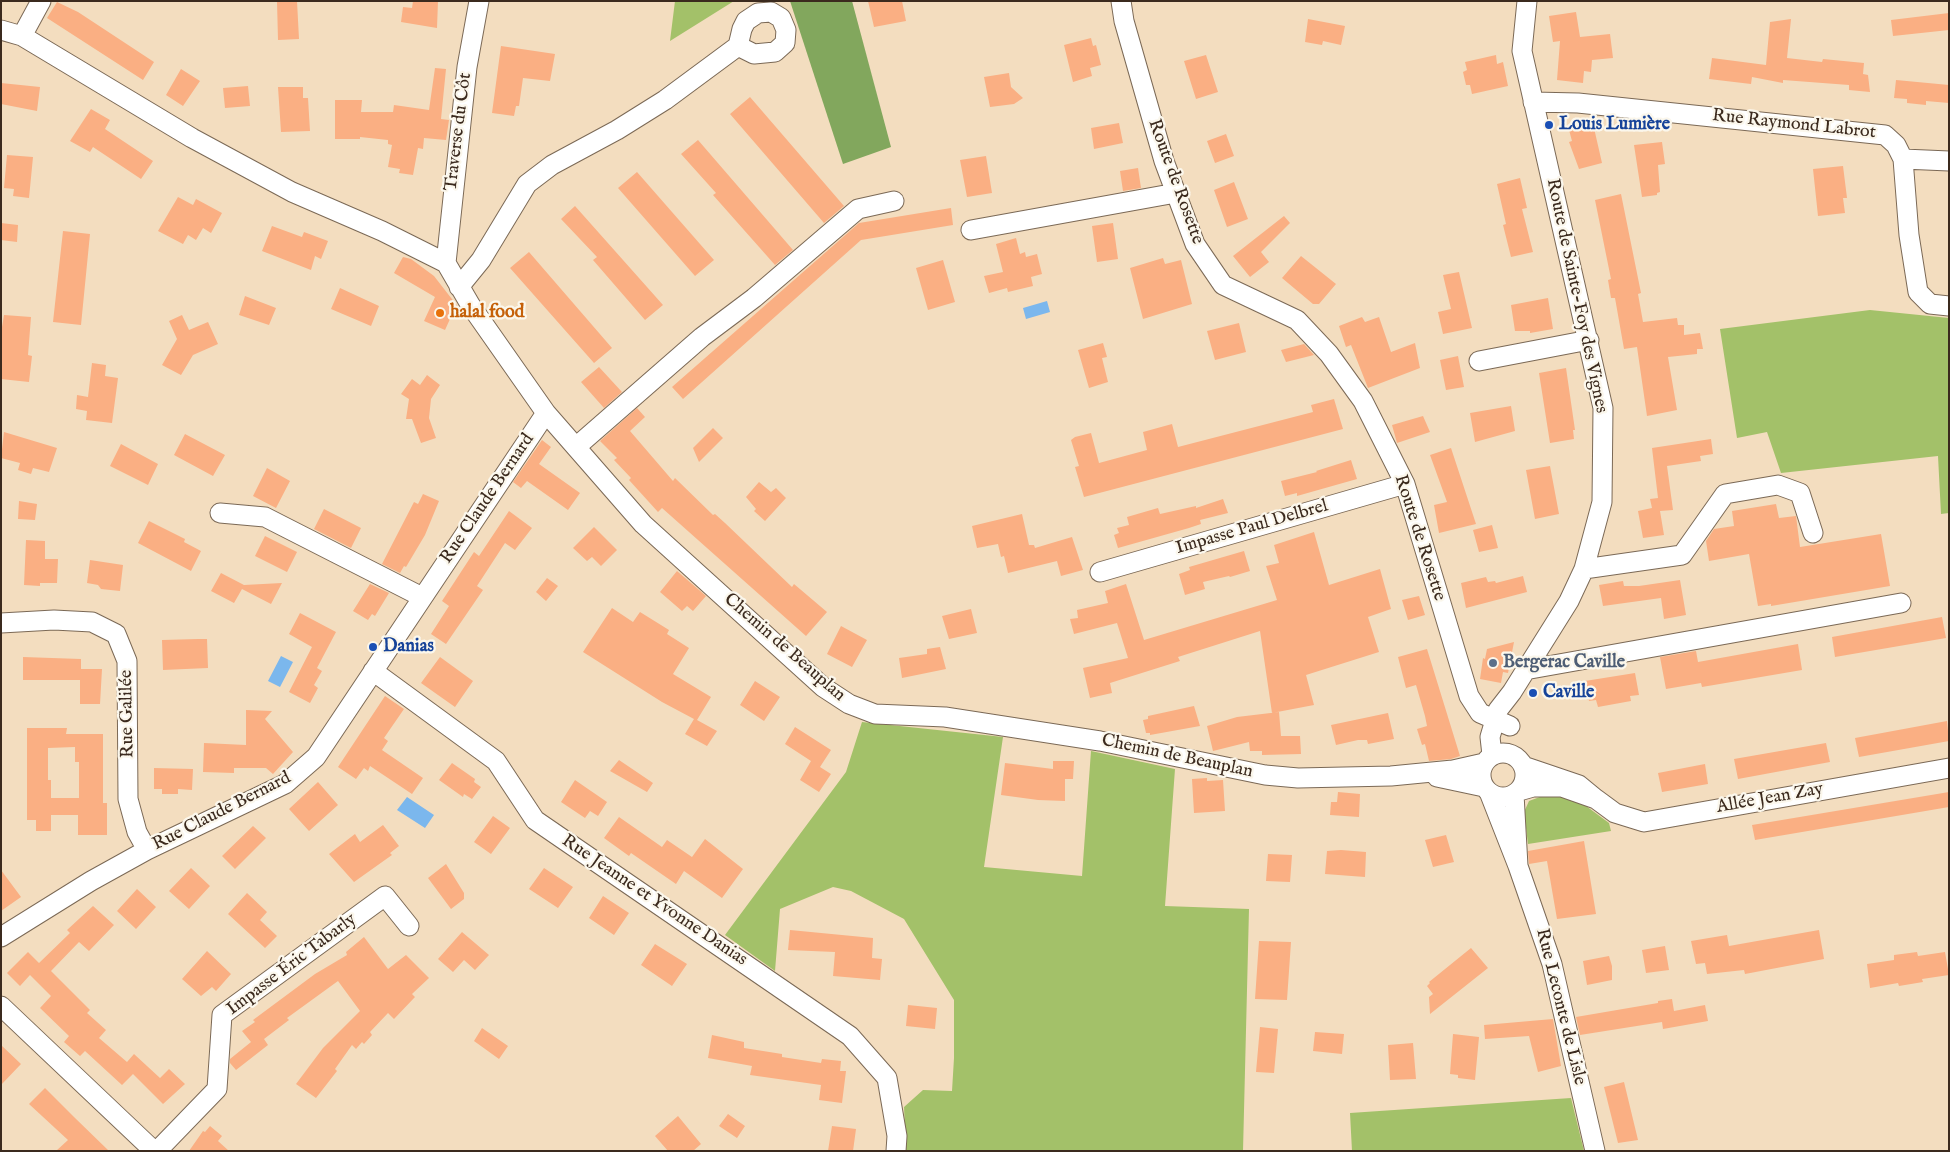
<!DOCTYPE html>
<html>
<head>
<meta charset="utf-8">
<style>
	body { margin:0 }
	#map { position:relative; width:1950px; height:1152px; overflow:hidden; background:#f3ddbf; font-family:"IM FELL English",serif }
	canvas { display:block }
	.frame { position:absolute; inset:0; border:2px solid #3b2a1e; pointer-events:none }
</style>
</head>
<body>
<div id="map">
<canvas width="1950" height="1152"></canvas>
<div class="frame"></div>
</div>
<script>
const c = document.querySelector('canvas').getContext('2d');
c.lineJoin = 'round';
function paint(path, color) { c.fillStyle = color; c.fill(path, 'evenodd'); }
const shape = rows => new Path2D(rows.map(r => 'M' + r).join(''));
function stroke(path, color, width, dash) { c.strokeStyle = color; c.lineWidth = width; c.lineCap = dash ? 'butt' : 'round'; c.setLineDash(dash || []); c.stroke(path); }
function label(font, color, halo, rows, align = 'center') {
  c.font = font + ' "IM FELL English",serif'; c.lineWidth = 4.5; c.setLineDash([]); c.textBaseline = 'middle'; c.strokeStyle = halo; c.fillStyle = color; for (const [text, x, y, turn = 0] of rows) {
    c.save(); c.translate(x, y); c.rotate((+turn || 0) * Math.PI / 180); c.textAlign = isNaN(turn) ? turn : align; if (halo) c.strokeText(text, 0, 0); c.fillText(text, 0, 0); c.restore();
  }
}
paint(shape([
	[675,1,734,1,670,41],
	[1870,310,1949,318,1949,513,1941,514,1938,456,1781,473,1767,432,1737,438,1720,329],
	[862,722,1003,737,984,867,1082,876,1091,751,1175,769,1165,906,1249,909,1243,1151,906,1151,904,1107,923,1090,952,1091,954,1058,954,1000,904,919,851,891,833,887,780,909,775,971,725,935,846,772],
	[1561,794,1578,800,1609,823,1611,831,1528,844,1524,812,1529,801,1545,795],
	[1571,1098,1584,1151,1352,1151,1350,1113]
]), '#a3c169');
paint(shape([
	[790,1,852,1,891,147,843,164]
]), '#82a75d');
paint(shape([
	[1047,301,1050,312,1026,319,1023,308],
	[281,656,293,662,280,687,268,681],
	[407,797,434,815,425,828,397,810]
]), '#7bb7ed');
paint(shape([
	[277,1,297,1,299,39,278,40],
	[413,1,438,1,437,28,401,22,403,7,412,8],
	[868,1,902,1,906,21,874,27],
	[57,2,78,12,154,62,143,80,47,18],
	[1576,12,1580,37,1610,34,1613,58,1592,60,1591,72,1584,71,1583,83,1557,80,1560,41,1553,42,1549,16],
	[1949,13,1949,30,1893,36,1891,20],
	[1308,19,1345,26,1341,45,1323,41,1322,45,1305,42],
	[1791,19,1787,58,1822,62,1823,59,1864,63,1863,74,1868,75,1870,92,1849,90,1849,85,1783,80,1783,83,1752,77,1751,84,1709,79,1712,58,1766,65,1770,22],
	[1091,38,1093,46,1096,45,1101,65,1090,68,1092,76,1073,82,1064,45],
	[501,46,555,54,550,81,523,78,519,106,516,106,514,116,492,113],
	[1206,55,1218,92,1196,99,1184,61],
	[1496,55,1497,64,1503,62,1508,86,1472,94,1470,85,1466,85,1463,72,1467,70,1465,62],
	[435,68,446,69,441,119,449,120,446,140,424,138,423,149,418,148,413,175,399,173,400,169,388,167,392,145,388,144,388,140,360,137,360,139,335,139,335,100,362,100,361,112,393,112,394,105,429,110],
	[181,69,200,81,183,106,166,95],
	[1009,73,1011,87,1023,98,1014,104,990,107,984,77],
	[1896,80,1949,85,1949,103,1926,101,1926,105,1907,103,1907,99,1894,98],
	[1,83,40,87,37,111,1,104],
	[248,86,250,106,225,108,223,88],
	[278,87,303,87,303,98,308,98,310,131,281,132],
	[750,97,844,206,824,223,730,114],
	[91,109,110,120,105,129,153,161,141,179,93,147,90,152,70,141],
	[1119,123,1123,143,1094,149,1091,128],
	[1581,127,1583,131,1594,128,1602,163,1579,169,1569,142,1572,141,1569,130],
	[1226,134,1234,156,1215,163,1207,141],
	[698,140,793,250,775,265,713,195,716,193,681,154],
	[1662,142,1665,164,1658,165,1660,192,1657,193,1657,195,1642,197,1634,145],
	[7,155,33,157,29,198,13,196,14,189,4,188],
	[986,156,992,193,967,197,960,160],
	[1843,166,1847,198,1843,198,1845,213,1818,216,1813,169],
	[1138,168,1141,188,1123,191,1120,171],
	[637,172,714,260,695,276,618,188],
	[1520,178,1527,208,1522,209,1533,252,1511,257,1503,225,1506,224,1497,184],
	[1234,182,1248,219,1227,227,1214,190],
	[1621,194,1641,293,1638,294,1643,322,1677,318,1678,325,1684,325,1684,335,1700,333,1703,349,1697,349,1697,354,1668,357,1677,410,1647,416,1637,347,1624,349,1615,298,1611,298,1608,280,1611,279,1595,200],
	[178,197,193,205,196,199,222,213,211,233,203,228,196,240,188,235,183,244,158,231],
	[575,206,663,305,645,320,593,260,597,257,561,219],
	[951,208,953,225,861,240,683,399,672,387,859,223],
	[1284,216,1290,223,1261,252,1269,262,1250,277,1233,256],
	[1,223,18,225,17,242,1,240],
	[1113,223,1118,259,1097,262,1092,226],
	[272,226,302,237,304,232,328,241,321,259,315,256,311,270,262,251],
	[63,231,90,234,81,325,53,322],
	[1016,238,1020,254,1025,252,1026,257,1037,254,1042,274,1031,277,1033,286,1008,292,1007,288,989,293,984,276,1003,272,996,244],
	[529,252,612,348,594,363,510,268],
	[1301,256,1336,284,1319,304,1313,304,1282,278],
	[403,257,411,259,434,276,462,312,455,308,445,330,424,321,435,297,394,273],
	[1163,258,1165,264,1181,260,1192,304,1143,319,1130,268],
	[943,260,955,302,928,310,916,268],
	[1459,272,1472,328,1443,334,1438,312,1451,309,1443,275],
	[340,288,379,306,371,326,331,309],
	[245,296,276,308,269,325,239,315],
	[1548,298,1553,329,1530,333,1530,331,1515,331,1511,305],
	[4,315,31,317,28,355,32,356,29,382,1,379,1,333],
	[182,315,189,330,208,322,218,344,193,355,181,375,162,365,177,339,169,321],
	[1362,317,1365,322,1379,317,1391,352,1415,343,1420,368,1368,388,1351,345,1346,347,1339,326],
	[1239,323,1246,352,1215,360,1207,331],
	[1103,343,1107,357,1102,358,1108,382,1089,388,1078,350],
	[1304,344,1314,355,1286,362,1281,350],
	[1458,356,1464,387,1446,390,1440,360],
	[92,363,106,365,105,376,118,378,112,423,86,420,87,411,76,409,77,395,88,397],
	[599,367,622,392,604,408,581,382],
	[1566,368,1575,430,1573,430,1574,439,1550,443,1539,373],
	[427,375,440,385,431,399,429,418,436,438,421,443,412,419,406,419,409,399,401,394,412,379,420,385],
	[1334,399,1343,429,1084,497,1075,467,1079,466,1071,440,1075,437,1091,433,1099,463,1147,450,1143,432,1172,424,1178,447,1313,412,1311,405],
	[1511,406,1515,431,1475,442,1470,413],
	[637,408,645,417,630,431,673,481,675,478,713,515,715,514,725,523,792,587,794,584,827,612,806,636,662,508,658,512,629,480,631,478,614,460,617,458,600,441],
	[1423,416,1430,432,1397,443,1392,425],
	[713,428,723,438,699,462,693,448],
	[4,432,57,448,49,472,33,468,31,474,18,470,20,463,1,458],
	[185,434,225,455,213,476,174,455],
	[1711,439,1713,454,1700,456,1701,461,1667,466,1673,510,1660,511,1664,535,1643,538,1638,511,1652,508,1650,499,1658,498,1652,448],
	[542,440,551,447,539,464,580,493,568,510,527,481,521,488,513,482],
	[121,444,158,464,148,485,110,466],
	[1451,448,1476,524,1439,533,1434,505,1447,502,1430,455],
	[1351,460,1357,479,1297,496,1297,493,1285,496,1281,481,1317,472,1316,471],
	[1550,466,1559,514,1535,519,1526,470],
	[267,468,290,481,276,508,253,496],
	[759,482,771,492,776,488,786,498,765,521,754,511,756,509,746,497],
	[423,494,439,501,425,535,406,567,404,566,400,573,382,564,414,502,418,504],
	[1223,499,1228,513,1200,520,1201,524,1189,528,1118,548,1114,535,1119,533,1117,528,1129,525,1127,517,1158,508,1160,514,1196,506,1196,508],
	[19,501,37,504,35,520,18,519],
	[1776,504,1779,518,1796,516,1800,547,1881,534,1890,586,1771,606,1771,604,1758,606,1749,554,1709,561,1706,541,1714,529,1734,526,1732,511],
	[324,509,361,528,351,548,314,529],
	[509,511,532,528,515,550,505,543,477,586,483,590,446,644,431,634,449,606,442,601,474,552,479,556],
	[1022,514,1029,545,1034,545,1035,548,1072,537,1083,570,1061,576,1057,561,1008,573,1004,556,1001,557,998,544,977,548,972,526],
	[149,521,185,539,184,542,201,551,191,571,138,543],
	[1492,525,1498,548,1479,552,1473,530],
	[594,527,617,550,601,566,592,557,587,561,573,548],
	[1314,532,1329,585,1380,569,1391,609,1368,617,1379,652,1306,675,1314,705,1272,713,1260,631,1178,657,1180,661,1110,683,1112,693,1090,698,1083,668,1128,658,1117,623,1074,634,1070,619,1078,618,1077,610,1108,603,1105,591,1126,584,1144,640,1277,600,1266,566,1279,563,1274,545],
	[265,536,297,552,287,572,255,556],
	[26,540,45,541,45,559,58,559,57,583,40,583,40,586,24,585],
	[1244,551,1250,571,1230,577,1229,576,1203,582,1205,589,1185,595,1179,574,1190,570,1189,567],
	[90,560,123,565,120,591,101,589,98,585,87,583],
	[677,571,706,596,693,611,687,606,682,611,660,592],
	[221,573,244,585,282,583,271,604,242,589,234,603,211,591],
	[1523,576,1527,592,1466,608,1461,583,1486,577,1488,582,1495,581,1496,583],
	[547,578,558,586,546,601,536,592],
	[1680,580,1686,615,1664,619,1661,598,1603,606,1599,585,1623,581,1624,586,1639,586],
	[370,584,389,593,375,616,372,614,368,620,353,611],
	[1419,596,1425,615,1408,620,1402,600],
	[612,608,633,622,640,612,669,630,667,634,689,648,673,674,711,697,697,720,717,731,707,746,685,734,694,719,662,702,583,652],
	[971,609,977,633,949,639,942,616],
	[300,613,336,632,317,668,322,671,314,685,318,688,310,703,289,692,312,647,289,634],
	[1942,617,1946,638,1835,657,1832,637],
	[841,626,867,640,852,667,827,654],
	[198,639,207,639,208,668,163,670,162,640],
	[1514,642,1508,673,1503,672,1501,683,1480,679,1483,658,1485,659,1487,649],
	[1798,644,1802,670,1702,687,1701,683,1666,689,1660,657,1696,651,1698,662],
	[940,647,946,669,902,678,899,658,927,654,927,649],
	[1427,649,1460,756,1451,759,1429,761,1425,744,1422,745,1417,729,1427,726,1425,716,1416,685,1406,688,1398,657],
	[23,657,81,659,81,669,102,669,100,704,80,704,80,680,23,680],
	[440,657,473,681,455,707,421,683],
	[1635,673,1639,695,1630,696,1631,701,1598,707,1596,700,1589,701,1585,681],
	[755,681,780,697,764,721,740,705],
	[385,696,404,709,384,738,388,741,382,750,423,778,412,794,370,766,368,771,364,768,356,779,338,767],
	[1194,706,1200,726,1150,735,1150,733,1146,733,1143,720,1148,719,1148,716],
	[246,710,272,711,265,719,293,752,273,774,266,768,234,768,234,773,203,772,204,743,246,745],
	[1279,712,1281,736,1300,736,1301,754,1262,755,1262,751,1250,751,1249,742,1213,751,1207,726,1237,717],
	[1388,713,1394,739,1368,744,1367,740,1358,740,1336,745,1331,725],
	[1947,721,1949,741,1859,757,1855,738],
	[795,727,831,750,820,767,831,774,819,792,800,780,811,761,785,744],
	[27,728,67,728,66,734,103,734,103,803,107,803,107,835,78,835,78,815,51,815,51,831,36,831,36,820,27,820],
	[75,747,75,762,79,762,79,798,51,798,51,780,48,780,48,748],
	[1826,743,1830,762,1738,779,1734,759],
	[619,760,653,783,647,792,610,771],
	[1053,761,1074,761,1073,779,1065,779,1065,801,1038,800,1001,795,1005,763,1053,769],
	[452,763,475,779,474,782,481,787,472,799,464,794,463,797,439,780],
	[1705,764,1708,784,1662,792,1658,773],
	[154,768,193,769,192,790,178,789,178,794,162,794,162,789,154,789],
	[1207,778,1207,781,1223,780,1225,811,1194,813,1192,779],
	[575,780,607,802,598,816,590,811,585,818,561,802],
	[318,782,338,805,309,831,289,809],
	[1338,792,1360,794,1359,817,1330,815,1331,802,1337,802],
	[1949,792,1949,807,1755,840,1752,825],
	[493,816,510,828,491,854,474,842],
	[619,817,662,847,667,840,692,857,705,839,743,869,722,898,684,871,676,884,631,853,629,856,604,838],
	[383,825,399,846,390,853,392,855,354,882,329,854,355,834,360,842],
	[253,826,266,838,235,869,222,856],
	[1446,835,1454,862,1433,867,1425,840],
	[1584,841,1596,914,1557,919,1547,861,1529,864,1528,851],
	[1341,850,1366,852,1365,877,1325,874,1327,851],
	[1268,854,1292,855,1290,882,1266,881],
	[446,864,464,893,464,899,451,909,428,878],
	[191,868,210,886,189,909,169,891],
	[544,868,573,887,558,908,529,889],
	[1,870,21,897,1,911],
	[137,889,156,907,136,929,117,911],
	[247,893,267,912,260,920,277,936,265,948,228,914],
	[603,896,629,913,614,935,589,918],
	[93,906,114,925,89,951,79,942,51,971,90,1010,87,1013,106,1030,99,1038,127,1062,134,1054,160,1078,169,1069,185,1084,163,1104,133,1074,122,1085,85,1051,80,1056,64,1042,69,1036,40,1008,51,996,30,975,20,986,7,973,28,952,39,963,70,933,67,930],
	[790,930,873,938,872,958,882,959,880,980,833,976,835,952,788,950],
	[1819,930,1824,959,1745,974,1744,970,1707,974,1705,963,1696,964,1691,941,1727,935,1729,946],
	[462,932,489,955,475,970,464,960,453,972,438,959],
	[364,937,388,969,406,955,429,978,412,994,415,997,394,1019,388,1013,370,1032,372,1035,364,1044,362,1042,356,1049,352,1045,335,1069,337,1071,316,1098,296,1084,323,1048,360,1011,338,981,287,1018,289,1020,264,1039,268,1045,236,1070,230,1063,230,1059,251,1042,242,1031,255,1022,253,1020,315,974,347,955,346,952],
	[1259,941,1291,942,1287,1000,1255,999],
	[655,944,687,964,672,986,641,965],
	[1665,946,1669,970,1646,973,1642,950],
	[1471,948,1488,968,1430,1014,1429,997,1433,994,1427,986,1430,983,1429,982],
	[207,951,231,974,216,991,212,987,201,996,182,979],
	[1917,952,1918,956,1945,952,1949,975,1922,979,1923,982,1899,986,1898,983,1870,988,1867,964,1894,960,1894,955],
	[1609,956,1612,966,1612,980,1587,985,1583,961],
	[1672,999,1674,1011,1705,1005,1708,1021,1663,1029,1662,1022,1580,1035,1576,1017,1658,1003,1658,1001],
	[908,1005,937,1008,935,1029,906,1026],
	[1553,1019,1561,1066,1538,1072,1529,1036,1485,1039,1484,1025],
	[1260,1027,1278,1029,1274,1073,1256,1072],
	[482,1028,508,1046,499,1059,474,1041],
	[1315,1032,1344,1034,1342,1054,1313,1051],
	[1453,1034,1479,1037,1475,1080,1458,1078,1458,1075,1450,1074],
	[712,1035,744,1042,744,1048,782,1054,782,1057,821,1063,822,1059,841,1061,840,1071,846,1071,842,1103,819,1100,821,1085,750,1075,752,1066,708,1058],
	[1413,1043,1416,1079,1390,1080,1388,1045],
	[1,1045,21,1064,1,1085],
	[1624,1082,1638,1140,1618,1143,1604,1087],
	[45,1088,74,1117,109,1151,56,1151,68,1140,29,1104],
	[728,1114,745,1126,737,1138,719,1126],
	[678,1116,701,1144,693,1151,668,1151,655,1136],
	[210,1126,222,1136,218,1141,229,1151,189,1151,203,1131,205,1132],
	[832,1126,856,1129,853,1151,828,1151]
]), '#faaf83');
const minor = shape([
	[1121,1,1124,21,1164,161,1195,244,1223,285,1297,320,1329,354,1363,401,1405,484,1469,696,1480,713,1510,726],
	[1,30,22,36,192,138,292,192,382,231,446,263],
	[22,36,41,1],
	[1533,102,1578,103,1885,135,1896,145,1903,159,1909,235,1918,292,1930,304,1949,306],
	[1903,159,1949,161],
	[971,230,1176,193],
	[446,263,471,306,546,413,643,524,823,687,849,704,875,714,945,717,1100,741,1265,775,1298,778,1391,776,1453,770,1484,763],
	[446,263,467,67,479,1],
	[459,287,481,260,527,184,552,165,617,130,665,100,738,46,754,54,775,52,785,43,786,30,781,18,771,12,758,13,746,21,742,29,738,46],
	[1479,361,1589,340],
	[576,447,702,337,754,298,858,209,894,201],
	[220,513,265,517,422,597],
	[1584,569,1682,555,1725,494,1778,485,1800,493,1813,533],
	[1100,572,1405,484],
	[1,623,54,620,92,622,116,634,127,661,128,799,137,832,147,850],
	[1525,670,1901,603],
	[373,671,496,761,535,820,850,1036,887,1078,897,1136,896,1151],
	'1481 775a22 22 0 1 1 44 0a22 22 0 1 1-44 0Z',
	[1492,755,1490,737,1498,710,1512,692,1569,601,1584,569,1602,502,1603,408,1522,51,1527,1],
	[1437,777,1484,787],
	[1519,791,1533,787,1562,787,1596,799,1579,785,1523,766],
	[1489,792,1518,866,1514,794],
	[1596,799,1615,813,1644,822,1949,768],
	[1518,866,1552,964,1595,1151],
	[1,937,91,881,147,850,285,784,316,757,546,413],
	[1,1006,154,1151],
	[157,1151,217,1089,222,1015,385,896,409,926]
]);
stroke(minor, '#7b6956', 21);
stroke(minor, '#fff', 19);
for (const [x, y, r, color] of [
	[1549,125,5,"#1a4fb4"],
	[440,313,5,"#e8710a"],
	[373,647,5,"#1a4fb4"],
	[1493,663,5,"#5c6f8a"],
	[1533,693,5,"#1a4fb4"]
]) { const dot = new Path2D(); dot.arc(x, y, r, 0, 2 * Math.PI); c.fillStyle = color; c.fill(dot); stroke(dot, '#fbf7ec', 2); }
label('bold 18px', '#164399', '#fbf7ec', [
	["Louis Lumière",1559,125],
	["Danias",383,647],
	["Caville",1543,693]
], 'left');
label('18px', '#3b2a1e', '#fbf7ec', [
	["Rue Raymond Labrot",1794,125,6],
	["Traverse du Côt",459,132,-83],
	["Route de Rosette",1175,182,70],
	["Route de Sainte-Foy des Vignes",1576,296,78],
	["Rue Claude Bernard",488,499,-56],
	["Impasse Paul Delbrel",1252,528,-16],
	["Route de Rosette",1419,538,72],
	["Chemin de Beauplan",784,648,41],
	["Rue Galilée",128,714,-91],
	["Chemin de Beauplan",1177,757,12],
	["Allée Jean Zay",1770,799,-10],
	["Rue Claude Bernard",222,812,-27],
	["Rue Jeanne et Yvonne Danias",654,901,34],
	["Impasse Éric Tabarly",292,965,-37],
	["Rue Leconte de Lisle",1560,1007,76]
]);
label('bold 18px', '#c56008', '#fbf7ec', [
	["halal food",450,313]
], 'left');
label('bold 18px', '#4e5e75', '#fbf7ec', [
	["Bergerac Caville",1503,663]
], 'left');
</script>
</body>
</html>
